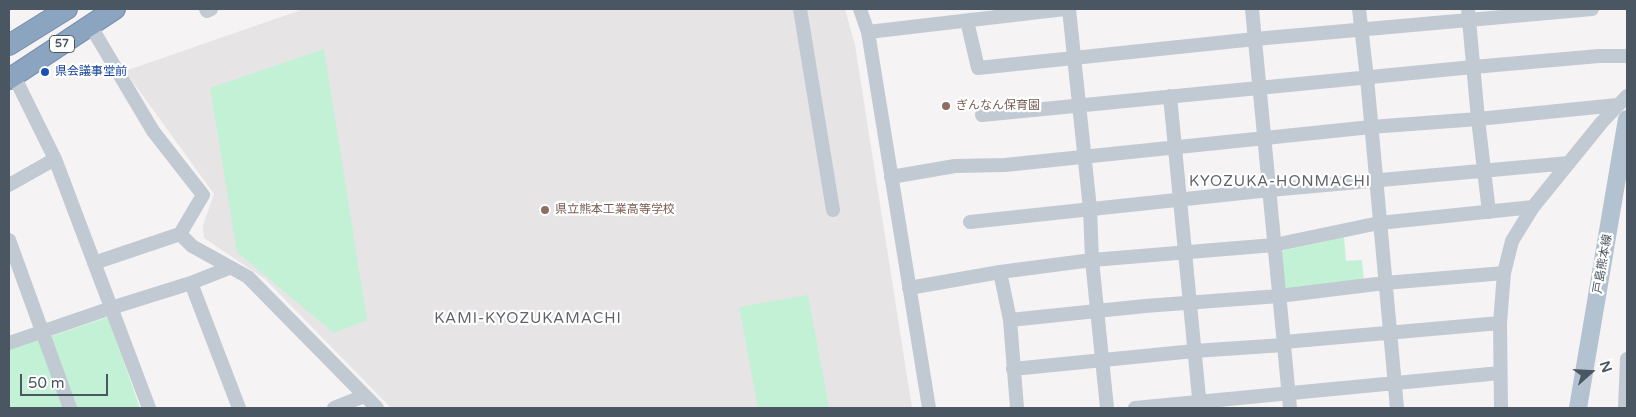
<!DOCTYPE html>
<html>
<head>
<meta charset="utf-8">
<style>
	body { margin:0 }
	#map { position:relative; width:1636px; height:417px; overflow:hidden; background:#f5f3f3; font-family:"Varela Round",sans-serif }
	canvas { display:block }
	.frame { position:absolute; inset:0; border:10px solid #4a5661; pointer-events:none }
	.north { position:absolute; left:1566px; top:347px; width:50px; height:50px; -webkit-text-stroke:4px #fff; paint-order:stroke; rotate:71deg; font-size:14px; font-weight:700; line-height:20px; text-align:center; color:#4a5661 }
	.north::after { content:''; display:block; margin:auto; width:18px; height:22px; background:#4a5661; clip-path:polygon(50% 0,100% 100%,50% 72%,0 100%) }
	.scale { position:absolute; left:20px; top:374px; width:88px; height:22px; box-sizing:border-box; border:2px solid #4a5661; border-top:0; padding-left:6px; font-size:15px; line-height:18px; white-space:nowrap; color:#4a5661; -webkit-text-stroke:4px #fff; paint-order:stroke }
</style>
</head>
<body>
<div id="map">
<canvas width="1636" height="417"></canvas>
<div class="frame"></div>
<div class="north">N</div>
<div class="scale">50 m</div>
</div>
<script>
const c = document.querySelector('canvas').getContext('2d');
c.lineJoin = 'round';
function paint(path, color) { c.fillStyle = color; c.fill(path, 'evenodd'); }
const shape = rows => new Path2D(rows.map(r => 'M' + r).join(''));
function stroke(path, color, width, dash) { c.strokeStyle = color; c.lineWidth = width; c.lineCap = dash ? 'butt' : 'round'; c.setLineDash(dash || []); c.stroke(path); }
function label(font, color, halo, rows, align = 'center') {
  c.font = font + ' "Varela Round","Noto Sans JP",sans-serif'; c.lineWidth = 4.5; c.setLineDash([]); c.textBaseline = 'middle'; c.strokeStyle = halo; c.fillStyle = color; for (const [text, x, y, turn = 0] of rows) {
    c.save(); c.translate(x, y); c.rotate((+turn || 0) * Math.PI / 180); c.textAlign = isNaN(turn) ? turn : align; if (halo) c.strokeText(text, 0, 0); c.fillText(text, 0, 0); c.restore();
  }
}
paint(shape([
	[304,9,845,9,855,45,912,408,391,408,265,279,204,238,203,225,214,194,125,71]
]), '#e6e4e5');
paint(shape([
	[324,49,367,320,334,333,237,252,210,88],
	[1344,237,1346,261,1362,260,1364,282,1285,290,1281,251],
	[808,295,829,408,758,408,739,307],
	[108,317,140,408,74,408,49,337],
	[38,339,63,408,9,408,9,349]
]), '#c3f1d5');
const highway = shape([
	[9,45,67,9],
	[9,79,115,9]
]);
stroke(highway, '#7690ad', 22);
stroke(shape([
	[206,9,207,11,211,9],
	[800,9,833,210],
	[860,9,868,32,929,408],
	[1069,9,1090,209,1092,260,1107,408],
	[1252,9,1290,408],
	[1359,9,1367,78,1397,408],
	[1468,9,1478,119,1489,212],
	[967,21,978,68,1255,39,1592,9],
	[90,25,153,131,203,195,180,234,192,246,248,277,377,408],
	[868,32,1065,9],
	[14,76,55,159,149,408],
	[1170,96,1200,408],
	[982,115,1473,67,1599,56,1627,56],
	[891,177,955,166,1005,165,1371,127,1478,119,1617,105],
	[9,185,55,159],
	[970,222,1270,190,1569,163],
	[9,240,70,408],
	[94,263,180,234],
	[1000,272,1010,320,1017,408],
	[191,283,239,408],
	[909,288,1000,272,1092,260,1274,245,1379,223,1533,207],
	[1010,320,1145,306,1279,296,1385,283,1504,273],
	[1284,342,1500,323],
	[9,343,111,308,191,283,229,268],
	[1013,369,1194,351,1284,345],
	[334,408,364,396],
	[1135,408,1500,373],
	[1501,408,1500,323,1504,273,1512,241,1533,207,1602,122,1627,96],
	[1625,408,1627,359]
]), '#c1cad2', 14);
stroke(shape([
	[1578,408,1627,119]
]), '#b3c2d1', 18);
stroke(highway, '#8ba5c1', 20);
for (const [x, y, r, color] of [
	[45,72,5,"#1a4fb4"],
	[946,106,5,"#8d6e63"],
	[545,210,5,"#8d6e63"]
]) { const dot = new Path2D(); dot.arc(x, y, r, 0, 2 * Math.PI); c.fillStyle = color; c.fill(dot); stroke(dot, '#fff', 2); }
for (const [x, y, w] of [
	[62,44,25]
]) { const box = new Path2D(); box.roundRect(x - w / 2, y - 8.5, w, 17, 4); c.fillStyle = '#fff'; c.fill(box); stroke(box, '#4a5661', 1); }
label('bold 11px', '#4a5661', null, [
	["57",62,44]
]);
label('12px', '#164399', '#fff', [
	["県会議事堂前",55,72]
], 'left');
label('12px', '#785e54', '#fff', [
	["ぎんなん保育園",956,106],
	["県立熊本工業高等学校",555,210]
], 'left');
label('12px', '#4a5661', '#fff', [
	["戸島熊本線",1603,264,-80]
]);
c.letterSpacing = '1px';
label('15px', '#5f6368', '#fff', [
	["KYOZUKA-HONMACHI",1280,182],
	["KAMI-KYOZUKAMACHI",528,319]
]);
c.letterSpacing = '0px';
</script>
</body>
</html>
